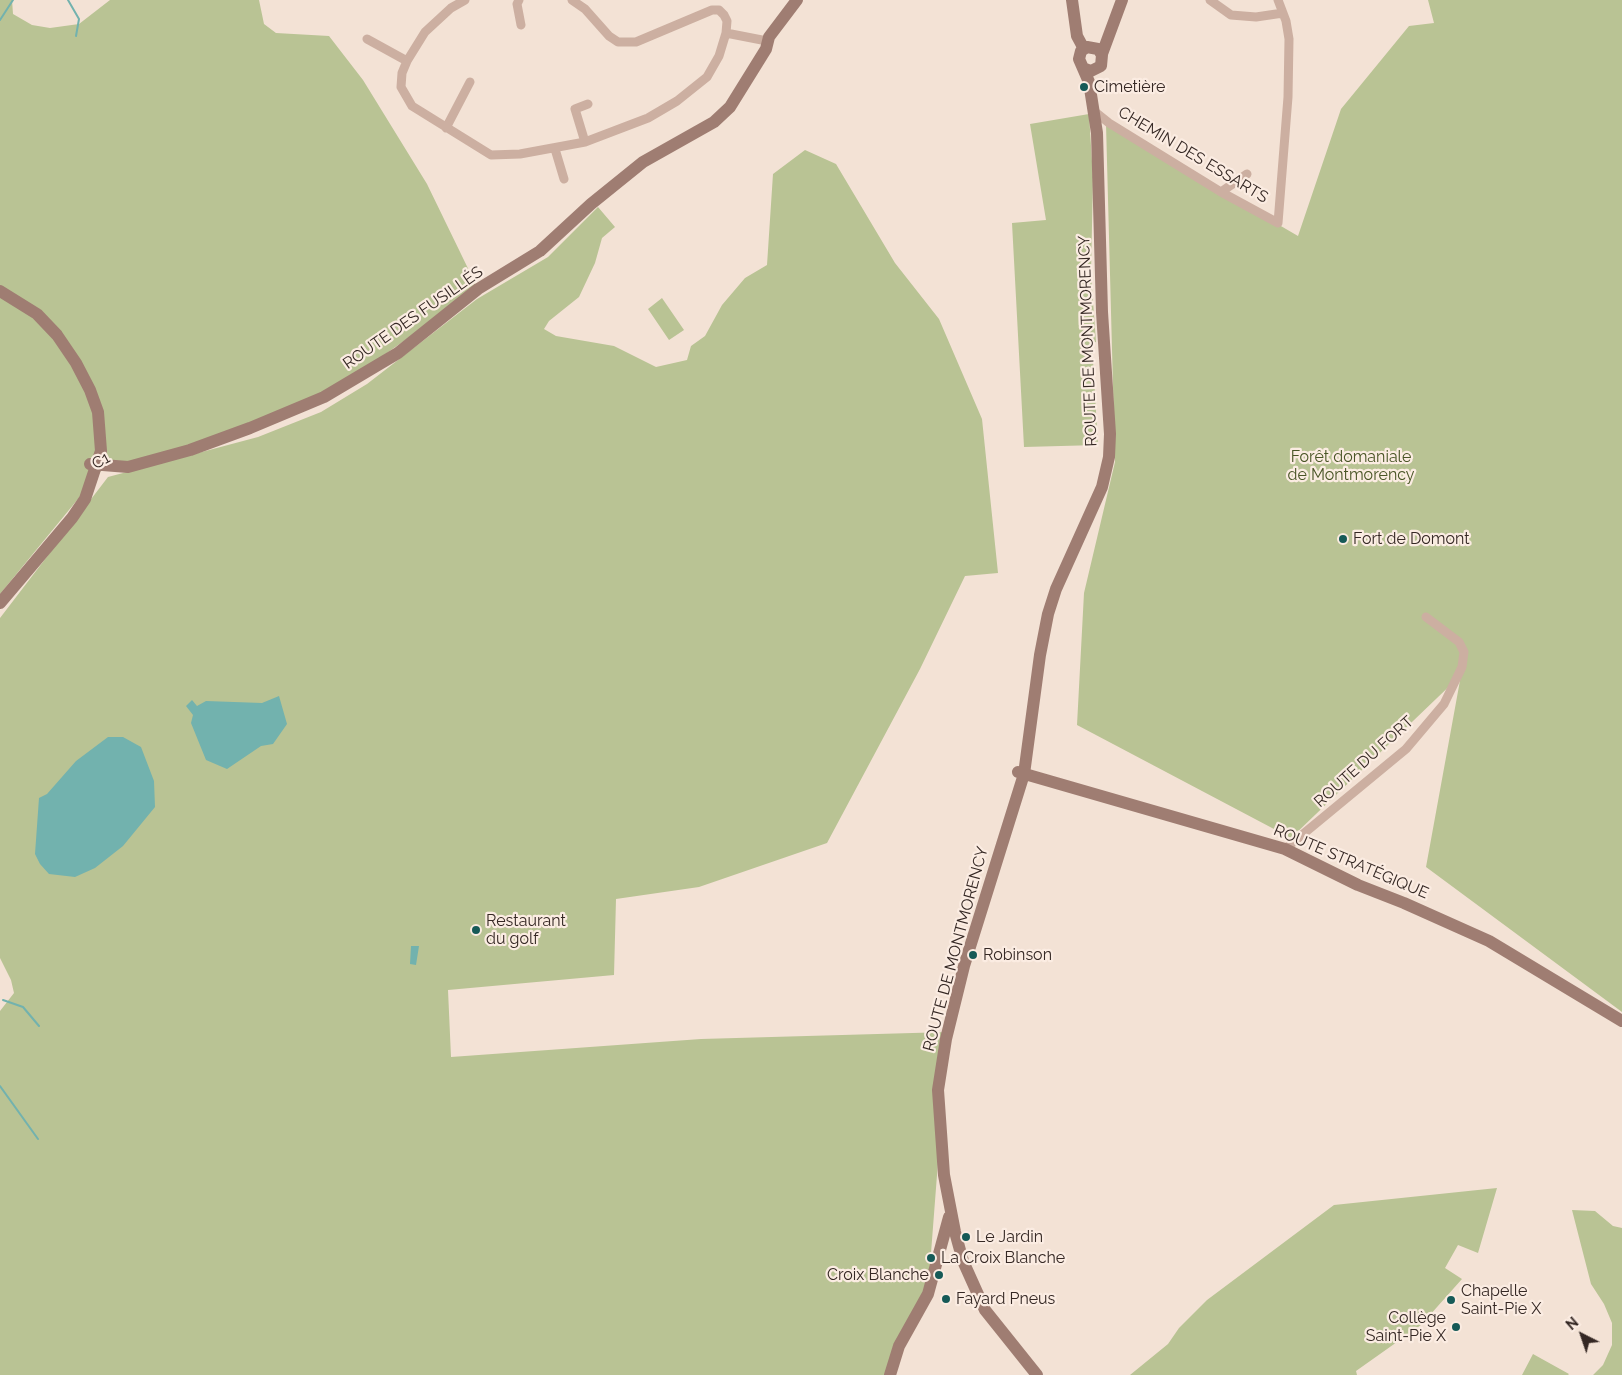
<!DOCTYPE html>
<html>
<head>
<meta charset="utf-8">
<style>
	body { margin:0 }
	#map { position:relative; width:1622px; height:1375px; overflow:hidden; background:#f3e2d5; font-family:Raleway,sans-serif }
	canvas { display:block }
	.north { position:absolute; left:1557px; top:1310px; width:50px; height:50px; -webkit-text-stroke:4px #fbece2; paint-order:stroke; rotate:319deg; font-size:14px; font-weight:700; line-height:20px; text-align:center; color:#352824 }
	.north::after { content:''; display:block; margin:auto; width:18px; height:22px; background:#352824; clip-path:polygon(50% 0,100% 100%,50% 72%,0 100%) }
</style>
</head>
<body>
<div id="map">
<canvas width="1622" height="1375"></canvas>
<div class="north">N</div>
</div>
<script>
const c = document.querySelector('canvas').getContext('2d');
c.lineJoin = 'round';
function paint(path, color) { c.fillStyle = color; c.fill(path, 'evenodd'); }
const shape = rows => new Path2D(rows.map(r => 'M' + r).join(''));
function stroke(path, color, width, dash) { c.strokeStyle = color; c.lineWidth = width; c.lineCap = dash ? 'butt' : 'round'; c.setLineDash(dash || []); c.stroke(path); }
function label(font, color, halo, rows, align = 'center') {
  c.font = font + ' Raleway,sans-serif'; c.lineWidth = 4.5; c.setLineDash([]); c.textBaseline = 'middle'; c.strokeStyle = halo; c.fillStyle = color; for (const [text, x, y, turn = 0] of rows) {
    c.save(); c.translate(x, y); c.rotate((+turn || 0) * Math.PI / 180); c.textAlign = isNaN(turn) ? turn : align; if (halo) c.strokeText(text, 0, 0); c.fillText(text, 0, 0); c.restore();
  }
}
paint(shape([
	[0,0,12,0,13,14,32,25,50,28,79,24,110,0,259,0,264,24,276,33,329,36,363,80,427,184,478,289,324,397,128,467,110,460,0,594],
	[1428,0,1622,0,1622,1012,1426,867,1461,675,1291,838,1077,725,1084,593,1115,462,1106,124,1298,236,1341,109,1409,26,1434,23],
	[1089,114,1093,177,1091,274,1096,342,1092,343,1098,445,1024,447,1012,223,1046,220,1030,124],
	[805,150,836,164,895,263,939,319,982,419,998,573,965,576,920,669,827,843,699,887,616,899,614,975,448,990,451,1057,701,1039,948,1032,929,1279,891,1375,0,1375,0,1011,14,993,11,980,0,958,0,618,108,477,258,437,321,412,367,384,477,299,548,257,598,207,615,227,602,238,595,263,579,297,549,321,544,329,556,336,614,346,656,367,687,360,691,346,705,336,722,305,745,278,767,265,773,174],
	[662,298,684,330,669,340,648,309],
	[1497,1188,1478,1253,1458,1245,1445,1268,1462,1279,1421,1325,1356,1371,1357,1375,1130,1375,1168,1344,1179,1328,1207,1300,1334,1205],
	[1572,1210,1595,1211,1613,1226,1622,1228,1622,1375,1593,1375,1603,1365,1612,1345,1612,1323,1604,1304,1591,1284],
	[1533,1354,1569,1374,1568,1375,1522,1375]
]), '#b9c394');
paint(shape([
	[279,696,287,724,273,744,261,746,227,769,206,760,191,723,193,715,186,706,192,700,197,706,206,701,262,703],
	[108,737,123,737,141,747,154,781,155,807,123,846,95,868,75,877,49,874,40,864,35,854,39,798,47,794,76,761],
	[411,946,419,946,416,965,410,964]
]), '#72b2ae');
stroke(shape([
	[68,0,79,19,76,36],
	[0,20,13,0],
	[3,1000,23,1007,39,1026],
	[0,1086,38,1139]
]), '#72b2ae', 2);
stroke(shape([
	[465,0,451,8,425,32,407,61,402,73,401,87,412,106,491,155,520,154,585,142,648,118,677,101,707,77,719,56,726,33],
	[519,0,517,4,521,25],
	[572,0,585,9,609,36,618,42,636,42,712,10,719,10,724,15,727,21,726,33,767,41],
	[1210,0,1231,15,1256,17,1283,13],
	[367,39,407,61],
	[1094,111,1109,123,1221,192,1278,223,1288,97,1289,39,1286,21,1278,0],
	[446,128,470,82],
	[585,142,575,109,588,104],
	[555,149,564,179],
	[1221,192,1247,174],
	[1285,849,1406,749,1444,704,1462,667,1464,652,1459,642,1426,617]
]), '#ccafa1', 9);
stroke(shape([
	[1072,0,1077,36,1084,49],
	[1102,54,1122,0],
	[0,291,37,314,57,335,76,363,90,390,98,412,101,451,85,499,72,518,0,603],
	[90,464,128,467,190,450,250,428,324,397,398,353,478,289,540,251,591,204,643,162,714,122,730,107,766,49,769,37,797,0],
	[1018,772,1285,849,1358,885,1404,903,1489,941,1622,1021],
	[890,1375,899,1346,928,1294,949,1217],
	[1037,1375,985,1310,963,1261,955,1232,944,1175,938,1090,946,1039,964,966,1024,774,1040,655,1048,614,1056,589,1102,487,1109,457,1110,434,1102,312,1097,133,1089,82,1079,59,1081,51,1087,47,1098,49,1102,55,1101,66,1091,71,1083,68]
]), '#9f7d72', 12);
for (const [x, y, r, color] of [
	[1084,87,5,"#165a57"],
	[1343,539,5,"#165a57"],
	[476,930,5,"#165a57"],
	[973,955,5,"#165a57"],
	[966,1237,5,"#165a57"],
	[931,1258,5,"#165a57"],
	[939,1275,5,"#165a57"],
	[946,1299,5,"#165a57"],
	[1451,1300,5,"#165a57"],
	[1456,1327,5,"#165a57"]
]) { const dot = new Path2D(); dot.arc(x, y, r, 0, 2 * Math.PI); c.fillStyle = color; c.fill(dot); stroke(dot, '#fbece2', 2); }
label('16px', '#352824', '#fbece2', [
	["Cimetière",1094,87],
	["Fort de Domont",1353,539],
	["Restaurant",486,921],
	["du golf",486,939],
	["Robinson",983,955],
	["Le Jardin",976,1237],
	["La Croix Blanche",941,1258],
	["Croix Blanche",929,1275,"right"],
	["Chapelle",1461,1291],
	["Saint-Pie X",1461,1309],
	["Fayard Pneus",956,1299],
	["Collège",1446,1318,"right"],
	["Saint-Pie X",1446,1336,"right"]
], 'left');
label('16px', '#352824', '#fbece2', [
	["CHEMIN DES ESSARTS",1193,155,31],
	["ROUTE DES FUSILLÉS",413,318,-35],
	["ROUTE DE MONTMORENCY",1088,341,-92],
	["C1",101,461,-28],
	["ROUTE DU FORT",1364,762,-42],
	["ROUTE STRATÉGIQUE",1351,862,23],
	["ROUTE DE MONTMORENCY",956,949,-75]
]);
label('16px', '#495526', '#fbece2', [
	["Forêt domaniale",1351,457],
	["de Montmorency",1351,475]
]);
</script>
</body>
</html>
